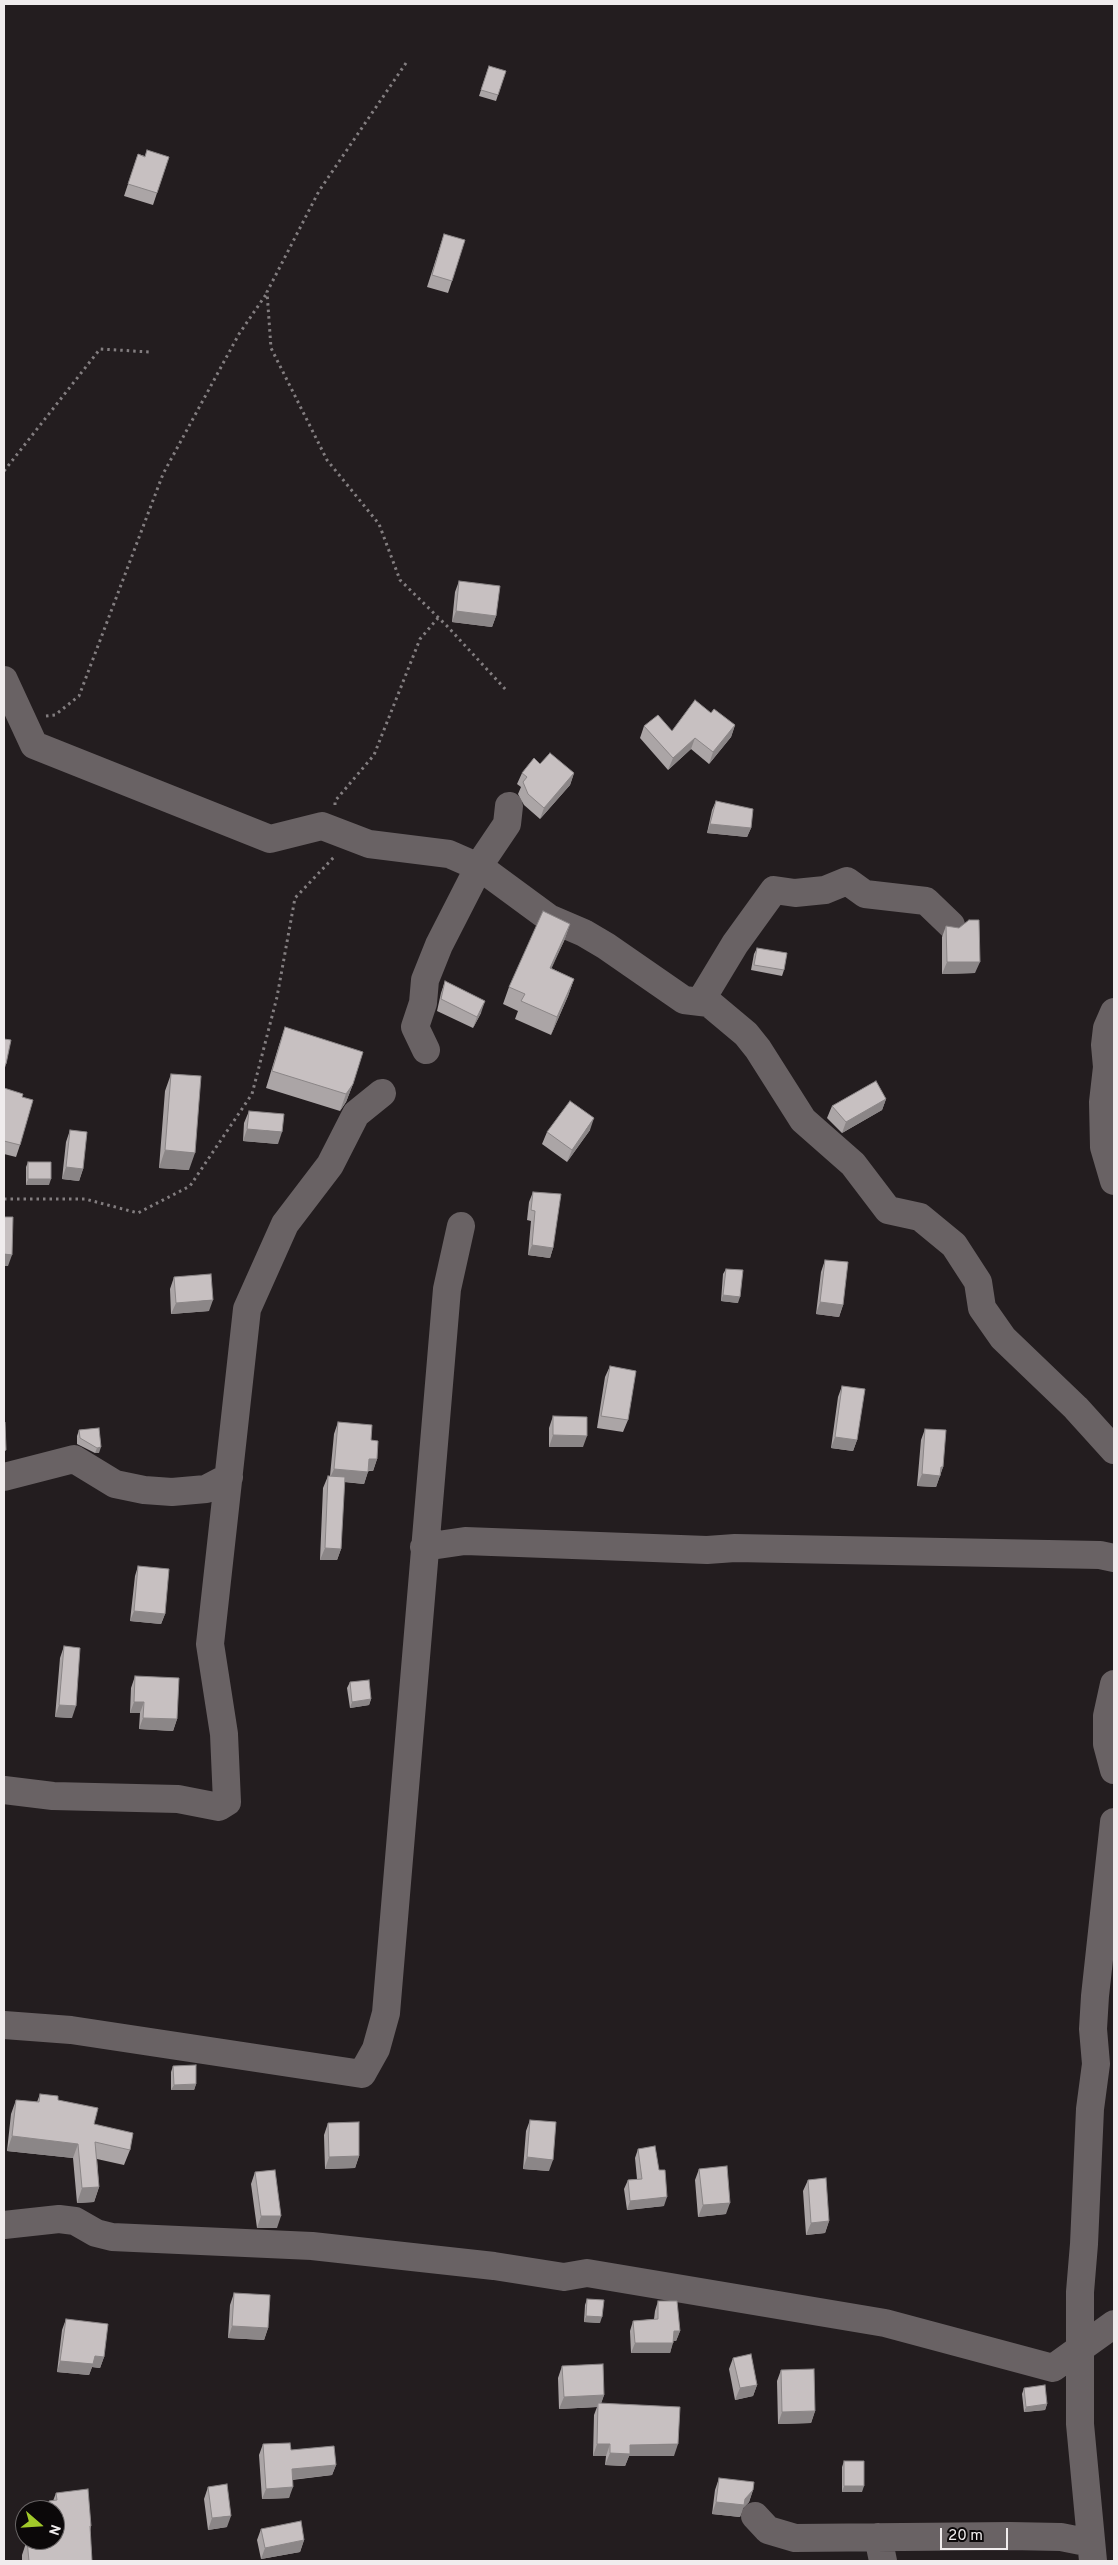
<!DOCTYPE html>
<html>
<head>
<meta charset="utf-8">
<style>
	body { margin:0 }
	#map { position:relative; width:1118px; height:2565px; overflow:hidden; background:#231d1f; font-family:Overpass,sans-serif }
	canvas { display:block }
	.frame { position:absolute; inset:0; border:5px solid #f0eced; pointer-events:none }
	.north { position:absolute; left:15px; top:2500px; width:50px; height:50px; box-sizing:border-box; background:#0b0809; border:1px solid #676364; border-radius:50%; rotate:109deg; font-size:14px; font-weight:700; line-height:20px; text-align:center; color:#f0eced }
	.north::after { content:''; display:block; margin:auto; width:18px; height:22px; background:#a1c92a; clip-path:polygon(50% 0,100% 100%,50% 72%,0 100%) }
	.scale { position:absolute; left:940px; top:2528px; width:68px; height:22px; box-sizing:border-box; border:2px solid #f0eced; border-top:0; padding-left:6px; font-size:15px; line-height:18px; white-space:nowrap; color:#f0eced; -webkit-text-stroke:4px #0b0809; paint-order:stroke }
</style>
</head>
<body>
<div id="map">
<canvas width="1118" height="2565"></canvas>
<div class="frame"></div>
<div class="north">N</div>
<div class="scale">20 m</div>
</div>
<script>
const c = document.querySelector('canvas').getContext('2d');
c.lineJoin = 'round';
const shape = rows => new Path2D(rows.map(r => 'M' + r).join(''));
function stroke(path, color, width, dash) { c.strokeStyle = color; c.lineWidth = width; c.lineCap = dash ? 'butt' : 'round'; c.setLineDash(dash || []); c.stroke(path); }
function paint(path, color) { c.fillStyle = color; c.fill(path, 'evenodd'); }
stroke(shape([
	[406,63,319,191,267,292,271,348,327,460,379,524,400,580,447,626,507,691],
	[4,471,100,349,150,352],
	[46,716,55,715,79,696,163,474,239,334,267,293],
	[335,805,335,801,374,755,420,639,438,618],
	[4,1199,85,1199,138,1213,190,1186,252,1094,277,997,295,898,334,857]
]), '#837e80', 3, [2.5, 4]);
stroke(shape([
	[4,680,34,745,270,839,322,826,369,844,449,854,481,868,549,918,584,933,606,946,684,1000,709,1003,746,1034,758,1049,803,1120,853,1164,888,1210,920,1217,954,1245,978,1282,982,1308,1003,1338,1076,1408,1114,1450],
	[700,1002,735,944,774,890,795,893,825,890,847,881,865,894,926,901,951,925],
	[1114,1012,1107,1028,1105,1045,1107,1067,1103,1102,1104,1147,1114,1181],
	[426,1050,415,1027,423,1003,425,980,439,945,482,861,507,824,509,806],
	[4,1477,74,1459,115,1484,144,1490,172,1492,206,1489,229,1477],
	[424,1547,465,1541,707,1550,735,1548,1100,1555,1114,1558],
	[1114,1684,1107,1716,1107,1744,1114,1770],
	[4,1790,53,1796,178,1799,219,1807,227,1802,224,1734,210,1644,247,1309,285,1224,330,1165,356,1114,382,1093],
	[4,2025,71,2030,362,2074,376,2049,386,2013,447,1289,461,1226],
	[4,2225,59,2219,75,2221,96,2233,112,2237,312,2246,494,2266,564,2277,587,2273,885,2323,1053,2368,1114,2324],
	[755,2516,768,2530,795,2538,1010,2536,1061,2537,1091,2543],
	[878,2537,883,2561],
	[1093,2561,1080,2424,1080,2292,1084,2244,1090,2109,1096,2064,1093,2029,1095,1996,1114,1822]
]), '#696264', 28);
paint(shape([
	[489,66,498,95,496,101,479,96],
	[147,150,157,193,153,205,124,196,138,154,145,156],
	[444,234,452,281,448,293,427,287],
	[459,581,496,616,492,627,452,622,455,592],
	[711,713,735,725,731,737,709,764,691,749,668,770,640,738,644,726,672,731],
	[540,764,574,773,570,785,540,819,524,805,518,794,521,787,517,784,522,773],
	[716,801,751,828,747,837,707,833,712,810],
	[570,924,564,941,551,968,574,979,568,996,551,1035,515,1019,518,1011,503,1004,509,987],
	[946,926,975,973,942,974,942,937],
	[757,948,784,970,782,976,751,970,754,954],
	[445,981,481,1013,473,1028,437,1011,441,993],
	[285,1027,353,1084,346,1102,340,1111,266,1088,279,1045],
	[4,1039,6,1064,4,1071],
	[171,1074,189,1170,159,1168,165,1091],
	[4,1088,22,1097,20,1145,16,1157,4,1154],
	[886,1099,882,1110,842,1133,827,1118,832,1106],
	[249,1111,278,1144,243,1141,244,1123],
	[70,1130,83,1169,79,1181,62,1179,66,1142],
	[590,1130,567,1162,542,1144,547,1132],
	[28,1162,49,1185,26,1185,26,1167],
	[533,1192,553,1248,550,1258,528,1255,531,1221,527,1220,529,1202],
	[825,1260,843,1305,839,1317,816,1314,821,1272],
	[726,1269,738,1303,721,1301,723,1274],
	[174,1277,209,1311,171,1314,170,1289],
	[610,1366,628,1420,623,1432,597,1428,605,1377],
	[842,1386,857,1440,853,1451,831,1448,838,1397],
	[553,1416,583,1447,549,1447,549,1428],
	[338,1422,371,1440,377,1459,373,1471,368,1471,364,1484,344,1482,341,1549,337,1560,320,1560,323,1488,328,1476,330,1476,334,1434],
	[99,1428,99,1453,95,1453,77,1444,77,1436,79,1430],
	[925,1429,943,1467,936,1487,917,1486,921,1440],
	[138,1566,165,1614,161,1624,130,1621,135,1576],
	[64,1646,72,1718,55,1717,60,1658],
	[135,1676,177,1719,173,1731,139,1729,140,1713,130,1713,131,1688],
	[350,1682,371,1699,369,1705,350,1708,347,1688],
	[173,2066,196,2084,194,2090,171,2090,171,2072],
	[40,2094,58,2100,130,2150,124,2165,97,2159,99,2187,94,2202,77,2203,73,2158,7,2151,11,2114,16,2100,37,2102],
	[530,2120,549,2171,523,2169,526,2131],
	[328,2123,359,2156,355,2168,325,2169,324,2135],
	[638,2149,664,2206,627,2210,624,2189,628,2180,637,2179,635,2158],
	[699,2169,726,2214,698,2217,695,2180],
	[255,2172,277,2228,257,2228,251,2184],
	[808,2180,829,2221,825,2233,806,2235,803,2191],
	[234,2293,268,2328,264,2340,228,2338,230,2305],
	[587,2299,600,2323,584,2322,585,2305],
	[658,2301,680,2331,676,2341,673,2341,670,2353,631,2353,630,2331,633,2321,654,2319,655,2311],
	[66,2319,104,2357,100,2368,92,2367,89,2375,57,2372,62,2330],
	[733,2358,757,2385,753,2396,735,2400,729,2369],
	[562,2366,604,2395,601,2403,674,2456,629,2456,625,2466,605,2465,606,2456,593,2456,594,2415,597,2407,559,2409,558,2378],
	[781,2370,815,2411,811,2423,778,2424,777,2381],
	[1024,2388,1047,2404,1045,2410,1024,2412,1022,2394],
	[263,2444,291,2450,336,2465,332,2475,292,2480,289,2498,262,2499,259,2455],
	[844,2461,862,2492,842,2492,842,2467],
	[719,2478,753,2490,749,2502,743,2508,740,2517,712,2514,715,2490],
	[208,2487,227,2527,208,2530,204,2499],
	[56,2493,91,2526,90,2530,92,2561,22,2561,22,2555,27,2540,55,2540,55,2510,45,2510,49,2501,53,2501],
	[261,2529,304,2540,300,2552,261,2559,257,2540]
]), '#aba5a6');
paint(shape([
	[456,611,496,616,492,627,452,622],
	[735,725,731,737,709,764,713,752],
	[695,738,691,749,668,770,673,758],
	[574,773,570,785,540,819,544,808],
	[710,824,751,828,747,837,707,833],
	[570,924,564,941,544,985,550,968],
	[947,962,980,962,975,973,942,974],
	[574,979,568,996,551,1035,557,1017],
	[485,1001,481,1013,473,1028,477,1017],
	[353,1084,346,1102,340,1111,346,1094],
	[886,1099,882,1110,842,1133,846,1122],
	[594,1118,590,1130,567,1162,572,1150],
	[247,1129,282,1132,278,1144,243,1141],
	[165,1150,195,1153,189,1170,159,1168],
	[66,1167,83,1169,79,1181,62,1179],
	[28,1179,51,1179,49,1185,26,1185],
	[532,1245,553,1248,550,1258,528,1255],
	[4,1254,12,1255,8,1266,4,1266],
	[723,1295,740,1297,738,1303,721,1301],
	[213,1300,209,1311,171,1314,176,1303],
	[820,1302,843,1305,839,1317,816,1314],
	[553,1435,587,1436,583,1447,549,1447],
	[835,1437,857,1440,853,1451,831,1448],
	[101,1447,99,1453,95,1453,97,1448],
	[369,1459,377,1459,373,1471,365,1470],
	[941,1467,943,1467,936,1487,917,1486,922,1474],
	[334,1469,368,1472,364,1484,329,1480],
	[325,1548,341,1549,337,1560,320,1560],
	[134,1611,165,1614,161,1624,130,1621],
	[371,1699,369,1705,350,1708,352,1702],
	[134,1702,144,1702,140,1713,130,1713],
	[59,1705,76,1706,72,1718,55,1717],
	[143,1718,177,1719,173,1731,139,1729],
	[196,2084,194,2090,171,2090,174,2085],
	[12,2136,78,2144,73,2158,7,2151],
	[359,2156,355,2168,325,2169,329,2157],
	[527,2157,553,2160,549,2171,523,2169],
	[99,2187,94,2202,77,2203,82,2188],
	[667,2197,664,2206,627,2210,630,2201],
	[730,2203,726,2214,698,2217,703,2205],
	[261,2216,281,2216,277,2228,257,2228],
	[829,2221,825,2233,806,2235,811,2223],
	[586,2316,602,2317,600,2323,584,2322],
	[232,2326,268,2328,264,2340,228,2338],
	[674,2331,680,2331,676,2341,670,2341],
	[635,2343,673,2343,670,2353,631,2353],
	[95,2356,104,2357,100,2368,92,2367,89,2375,57,2372,60,2361],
	[757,2385,753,2396,735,2400,740,2388],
	[604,2395,600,2407,598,2403,597,2407,559,2409,564,2397],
	[1047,2404,1045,2410,1024,2412,1026,2407],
	[815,2411,811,2423,778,2424,782,2412],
	[597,2444,610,2444,606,2456,593,2456],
	[678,2444,674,2456,629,2456,625,2466,605,2465,610,2453,630,2445],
	[336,2465,332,2475,288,2480,292,2469],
	[844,2486,864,2486,862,2492,842,2492],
	[293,2487,289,2498,262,2499,266,2489],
	[753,2490,749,2502,743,2508,740,2517,712,2514,716,2502,745,2499],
	[231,2516,227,2527,208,2530,212,2518],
	[304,2540,300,2552,261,2559,265,2548]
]), '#8b8687');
const building = shape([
	[489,66,506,71,498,95,481,90,489,66],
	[147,150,169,157,157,193,128,184,138,154,145,157,147,150],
	[444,234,465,240,452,281,432,275,444,234],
	[459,581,500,586,496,616,456,611,459,581],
	[695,700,711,713,714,709,735,725,713,752,695,738,673,758,644,726,658,715,672,731,695,700],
	[550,753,574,773,544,808,528,794,523,782,527,777,522,773,534,758,540,764,550,753],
	[716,801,753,809,751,828,710,824,716,801],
	[543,911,570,924,550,968,574,979,557,1017,521,1001,525,994,509,987,543,911],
	[969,920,979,920,980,962,947,962,946,926,959,928,969,920],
	[757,948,787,953,784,970,754,965,757,948],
	[445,981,485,1001,477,1017,441,999,445,981],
	[285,1027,363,1052,353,1084,346,1094,272,1071,285,1027],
	[4,1039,11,1040,6,1064,4,1064,4,1039],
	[171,1074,201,1076,195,1153,165,1150,171,1074],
	[876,1081,886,1099,846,1122,832,1106,876,1081],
	[4,1088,23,1094,22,1097,33,1100,20,1145,4,1141,4,1088],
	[570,1101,594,1118,572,1150,547,1132,570,1101],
	[249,1111,284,1114,282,1132,247,1129,249,1111],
	[70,1130,87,1132,83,1169,66,1167,70,1130],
	[28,1162,51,1162,51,1179,28,1179,28,1162],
	[533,1192,561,1194,553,1248,532,1245,535,1211,531,1210,533,1192],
	[4,1217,13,1217,12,1255,4,1254,4,1217],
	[825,1260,848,1262,843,1305,820,1302,825,1260],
	[726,1269,743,1270,740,1297,723,1295,726,1269],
	[211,1274,213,1300,176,1303,174,1277,211,1274],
	[610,1366,636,1371,628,1420,601,1416,610,1366],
	[842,1386,865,1389,857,1440,835,1437,842,1386],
	[553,1416,587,1417,587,1436,553,1435,553,1416],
	[4,1422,5,1422,6,1450,4,1451,4,1422],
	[338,1422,372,1425,371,1440,378,1441,377,1459,369,1459,368,1472,334,1469,338,1422],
	[99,1428,101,1447,97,1448,80,1438,79,1430,99,1428],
	[925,1429,946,1430,943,1467,941,1467,940,1476,922,1474,925,1429],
	[328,1476,345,1477,341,1549,325,1548,328,1476],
	[138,1566,169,1569,165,1614,134,1611,138,1566],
	[64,1646,80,1648,76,1706,59,1705,64,1646],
	[135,1676,179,1678,177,1719,143,1718,144,1702,134,1702,135,1676],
	[369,1680,371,1699,352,1702,350,1682,369,1680],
	[196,2065,196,2084,174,2085,173,2066,196,2065],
	[40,2094,58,2096,58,2100,98,2108,94,2124,133,2133,130,2150,95,2142,99,2187,82,2188,78,2144,12,2136,16,2100,39,2102,40,2094],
	[530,2120,556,2122,553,2160,527,2157,530,2120],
	[359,2122,359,2156,329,2157,328,2123,359,2122],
	[655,2146,659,2170,665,2170,667,2197,630,2201,628,2180,642,2179,638,2149,655,2146],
	[727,2166,730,2203,703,2205,699,2169,727,2166],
	[275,2170,281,2216,261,2216,255,2172,275,2170],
	[826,2178,829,2221,811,2223,808,2180,826,2178],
	[234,2293,270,2295,268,2328,232,2326,234,2293],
	[587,2299,604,2300,602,2317,586,2316,587,2299],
	[658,2301,677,2301,680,2331,674,2331,673,2343,635,2343,633,2321,658,2319,658,2301],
	[66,2319,108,2324,104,2357,95,2356,93,2364,60,2361,66,2319],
	[751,2354,757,2385,740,2388,733,2358,751,2354],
	[603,2364,604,2395,564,2397,562,2366,603,2364],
	[814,2369,815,2411,782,2412,781,2370,814,2369],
	[1045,2385,1047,2404,1026,2407,1024,2388,1045,2385],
	[598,2403,680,2407,678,2444,630,2445,630,2454,610,2453,610,2444,597,2444,598,2403],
	[290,2443,291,2450,334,2446,336,2465,292,2469,293,2487,266,2489,263,2444,290,2443],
	[844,2461,864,2461,864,2486,844,2486,844,2461],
	[719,2478,754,2482,753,2490,745,2499,744,2505,716,2502,719,2478],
	[227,2484,231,2516,212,2518,208,2487,227,2484],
	[88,2489,91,2526,90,2526,92,2561,29,2561,27,2540,55,2540,55,2510,50,2510,49,2501,57,2500,56,2493,88,2489],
	[301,2521,304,2540,265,2548,261,2529,301,2521]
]);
paint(building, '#c7c0c1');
stroke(building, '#8b8687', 1);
</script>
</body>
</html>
